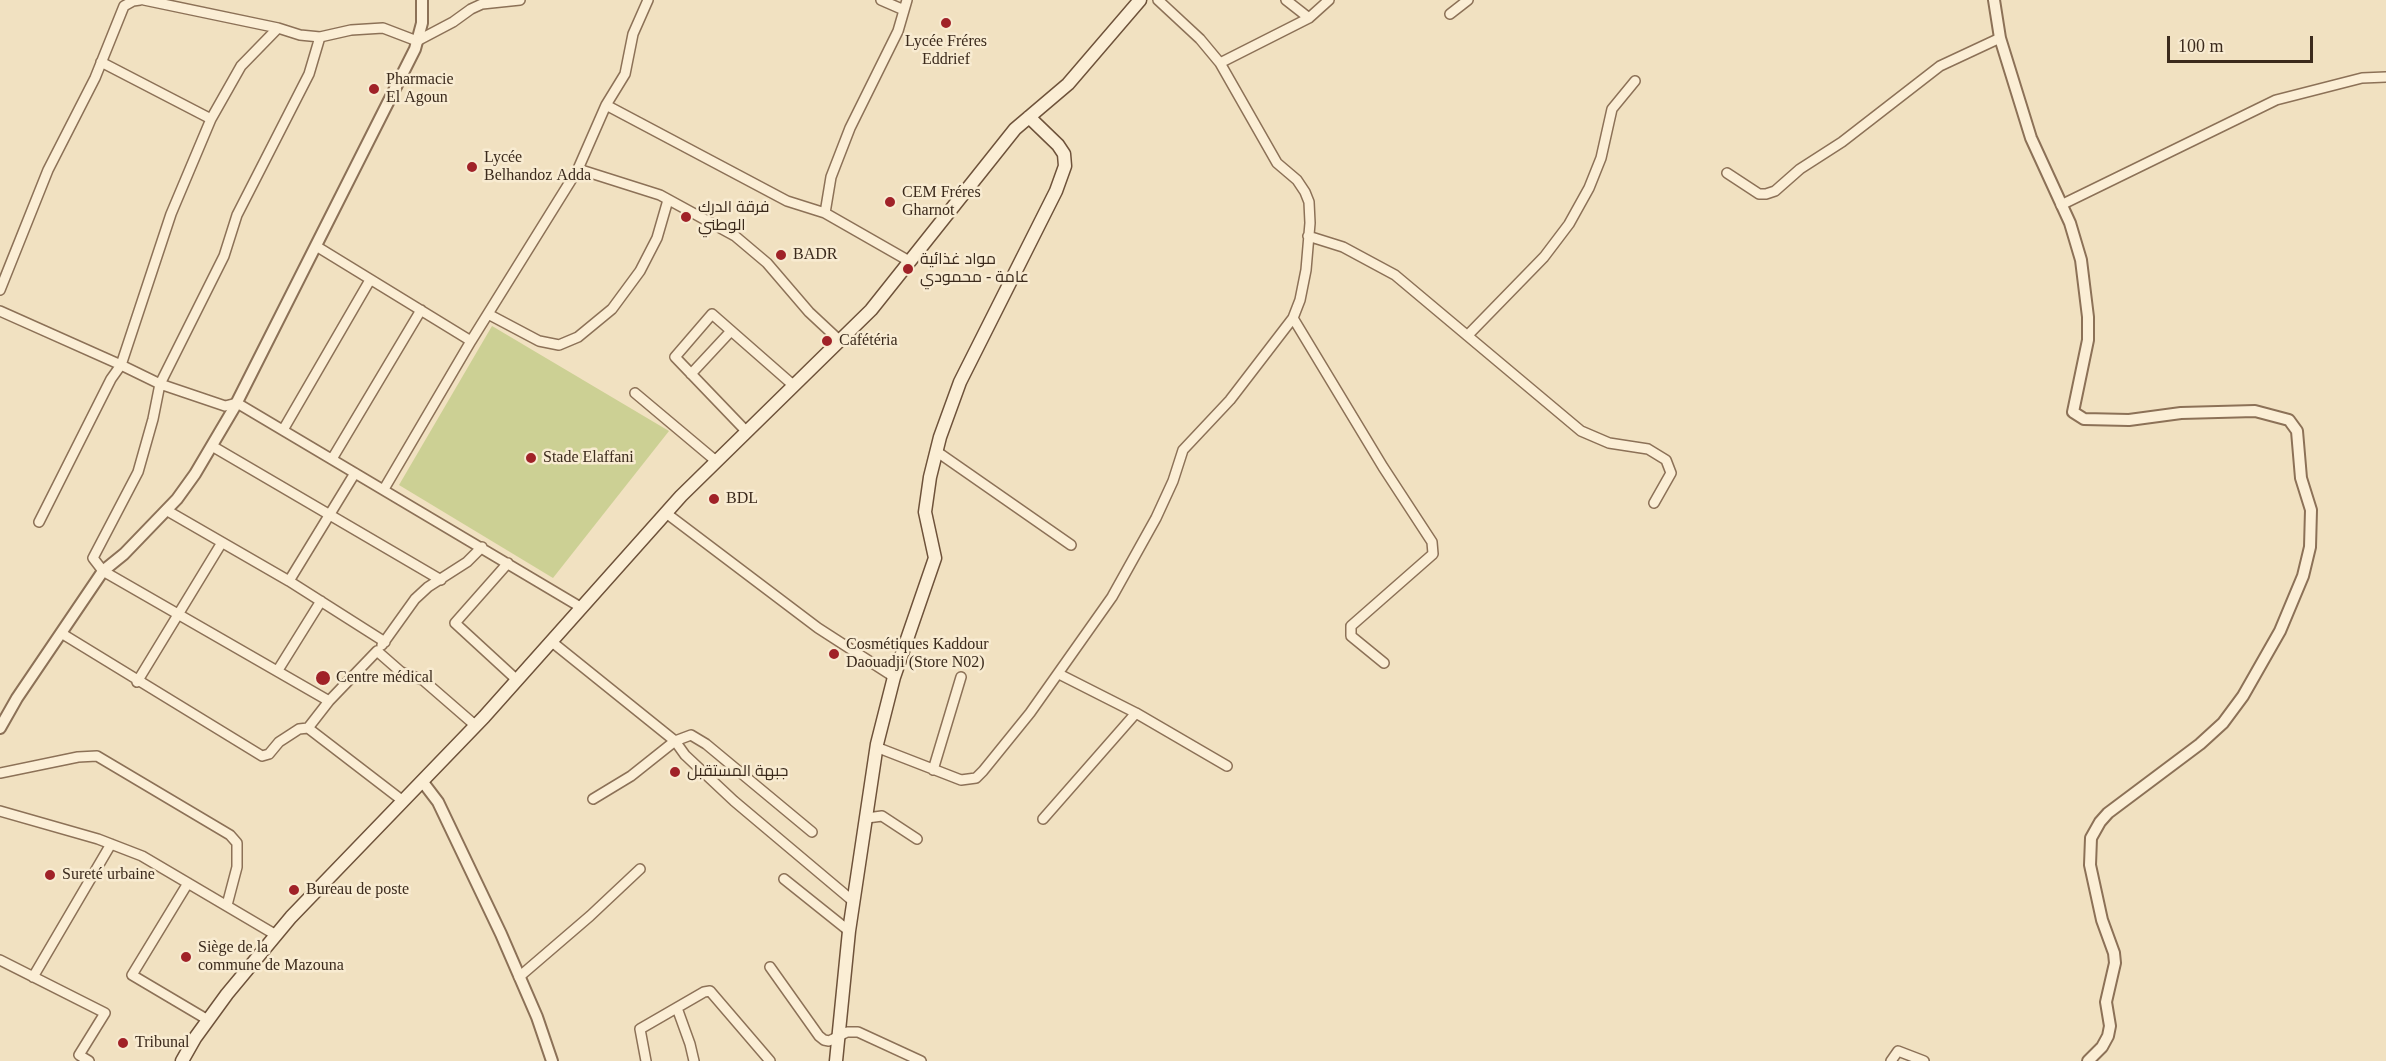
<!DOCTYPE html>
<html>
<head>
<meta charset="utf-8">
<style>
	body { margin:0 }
	#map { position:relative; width:2386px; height:1061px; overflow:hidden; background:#f1e1c1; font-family:"Times New Roman",serif }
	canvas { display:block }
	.scale { position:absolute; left:2167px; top:36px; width:146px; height:27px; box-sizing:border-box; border:3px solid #3b2a1c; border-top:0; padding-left:8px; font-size:18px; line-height:21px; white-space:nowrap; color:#3b2a1c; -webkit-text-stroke:4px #f8ebd1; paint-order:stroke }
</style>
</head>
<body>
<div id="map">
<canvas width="2386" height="1061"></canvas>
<div class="scale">100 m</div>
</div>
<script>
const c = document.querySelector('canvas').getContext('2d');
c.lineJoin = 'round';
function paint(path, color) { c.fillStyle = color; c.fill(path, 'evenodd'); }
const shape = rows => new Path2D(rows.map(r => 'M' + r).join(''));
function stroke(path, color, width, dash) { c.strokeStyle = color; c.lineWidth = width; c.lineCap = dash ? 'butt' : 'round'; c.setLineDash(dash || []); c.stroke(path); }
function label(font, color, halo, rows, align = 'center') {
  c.font = font + ' "Times New Roman",Cairo,serif'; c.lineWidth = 5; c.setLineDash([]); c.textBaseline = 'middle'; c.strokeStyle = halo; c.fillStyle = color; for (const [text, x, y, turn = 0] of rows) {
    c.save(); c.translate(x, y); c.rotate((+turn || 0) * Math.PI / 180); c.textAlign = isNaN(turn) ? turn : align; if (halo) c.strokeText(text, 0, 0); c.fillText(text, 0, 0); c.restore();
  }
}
paint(shape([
	[492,326,669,431,553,578,399,485]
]), '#ccd094');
const minor = shape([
	[144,0,278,28],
	[881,0,904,10],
	[1158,0,1200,39,1220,63,1309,18,1329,0],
	[1286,0,1309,18],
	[1450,14,1468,0],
	[101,62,211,119],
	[606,105,625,74,633,34,648,0],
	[578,169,660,195,735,236,767,263,809,312,839,340],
	[1727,173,1759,194,1766,194,1775,191,1800,169,1842,142,1940,66,2000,38],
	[2061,205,2276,100,2362,78,2386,77],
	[825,213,831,177,850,128,898,31,907,0],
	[1308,236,1343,247,1395,275,1581,431,1609,443,1648,449,1666,460,1671,473,1654,503],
	[316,246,471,341],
	[0,290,48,170,95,78,124,6,133,1,140,0],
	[0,311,121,365,171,214,211,119,241,66,278,28,300,35,320,37],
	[488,314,539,341,559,345,578,337,612,309,640,271,657,238,668,200],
	[1293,318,1383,467,1432,542,1433,554,1351,626,1351,636,1384,663],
	[1468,335,1544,257,1569,224,1589,188,1601,158,1612,109,1635,81],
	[691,374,731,331],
	[635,393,716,461],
	[283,430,370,280],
	[746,431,675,357,712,314,793,385],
	[212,446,441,580],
	[936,451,1071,545],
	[332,459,421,310],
	[384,489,471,341,578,169,606,105,787,201,825,213,909,261],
	[166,510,289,581,385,642],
	[666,513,818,628,894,677],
	[39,522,111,379,121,365,160,384,225,406,237,403,582,608],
	[508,563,455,623,517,680],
	[289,581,355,473],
	[61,633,262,756,269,754,279,742,299,729,308,728,403,801],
	[552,642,675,741,685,755,734,801,854,902],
	[382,645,415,599,428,587,467,562,482,547],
	[278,670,321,601],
	[1059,674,1136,713,1227,766],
	[137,682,221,544],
	[329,701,377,651,401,672,423,680,476,726],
	[308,728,329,701,103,571,93,558,138,472,153,419,160,384,224,256,237,215,309,74,320,37,351,30,383,28,417,41,453,22,471,9,482,4,520,0],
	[876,747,961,780,976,778,983,771,1030,713,1112,597,1156,518,1173,481,1183,450,1230,400,1293,318,1300,300,1306,270,1310,223,1309,202,1305,192,1297,180,1277,163,1220,63],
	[933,770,961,677],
	[0,773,78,757,97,756,230,835,237,843,237,867,227,905],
	[593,799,631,776,675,741,691,735,706,744,812,832],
	[0,811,98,839,142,856,276,935],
	[867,818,882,816,917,839],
	[1043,819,1136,713],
	[784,879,849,931],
	[188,883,132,975,208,1020],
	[0,960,105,1013,79,1055,89,1061],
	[770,967,819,1036,824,1040,829,1041,847,1032,858,1032,921,1061],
	[33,977,111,844],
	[519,977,590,916,640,869],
	[677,1008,690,1044,694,1061],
	[646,1061,640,1029,704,992,710,991,770,1061],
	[1891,1061,1898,1051,1924,1061]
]);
const tertiary = shape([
	[1994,0,2000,38,2031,138,2070,223,2081,260,2088,317,2088,340,2073,412,2084,419,2129,420,2181,413,2255,411,2289,420,2297,431,2301,478,2311,510,2310,547,2303,576,2280,631,2243,696,2223,723,2200,744,2108,813,2100,822,2091,838,2090,865,2102,920,2114,953,2115,963,2106,1002,2110,1026,2108,1036,2102,1047,2088,1061],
	[0,728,17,698,103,571,124,554,177,499,195,474,234,408,415,49,422,23,422,0],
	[422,781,438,802,501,934,537,1017,552,1061]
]);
const secondary = shape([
	[182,1061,195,1038,227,994,291,917,484,717,681,496,871,310,1015,129,1068,84,1140,0],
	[836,1061,849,931,877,744,894,677,935,558,925,512,930,477,940,437,960,382,1056,191,1065,166,1064,154,1058,145,1029,117]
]);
stroke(minor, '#8c7157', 12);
stroke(tertiary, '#8c7157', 14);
stroke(secondary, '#6e523a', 15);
stroke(minor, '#fbeed5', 9);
stroke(tertiary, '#fbeed5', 10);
stroke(secondary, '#fbeed5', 12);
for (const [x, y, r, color] of [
	[946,23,6,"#a02228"],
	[374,89,6,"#a02228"],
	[472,167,6,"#a02228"],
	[890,202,6,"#a02228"],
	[686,217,6,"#a02228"],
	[781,255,6,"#a02228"],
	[908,269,6,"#a02228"],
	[827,341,6,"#a02228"],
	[531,458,6,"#a02228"],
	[714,499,6,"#a02228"],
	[834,654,6,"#a02228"],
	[323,678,8,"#a02228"],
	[675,772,6,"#a02228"],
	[50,875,6,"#a02228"],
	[294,890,6,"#a02228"],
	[186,957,6,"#a02228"],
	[123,1043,6,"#a02228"]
]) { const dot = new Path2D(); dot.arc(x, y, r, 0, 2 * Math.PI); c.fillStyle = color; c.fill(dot); stroke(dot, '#f8ebd1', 2); }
label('16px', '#3b2a1c', '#f8ebd1', [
	["Lycée Fréres",946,42,"center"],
	["Eddrief",946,60,"center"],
	["Pharmacie",386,80],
	["El Agoun",386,98],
	["Lycée",484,158],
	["Belhandoz Adda",484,176],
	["CEM Fréres",902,193],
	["Gharnot",902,211],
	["فرقة الدرك",698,208],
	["الوطني",698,226],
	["BADR",793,255],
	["مواد غذائية",920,260],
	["عامة - محمودي",920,278],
	["Cafétéria",839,341],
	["Stade Elaffani",543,458],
	["BDL",726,499],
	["Cosmétiques Kaddour",846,645],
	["Daouadji (Store N02)",846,663],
	["Centre médical",336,678],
	["جبهة المستقبل",687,772],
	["Sureté urbaine",62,875],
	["Bureau de poste",306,890],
	["Siège de la",198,948],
	["commune de Mazouna",198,966],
	["Tribunal",135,1043]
], 'left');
</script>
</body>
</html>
